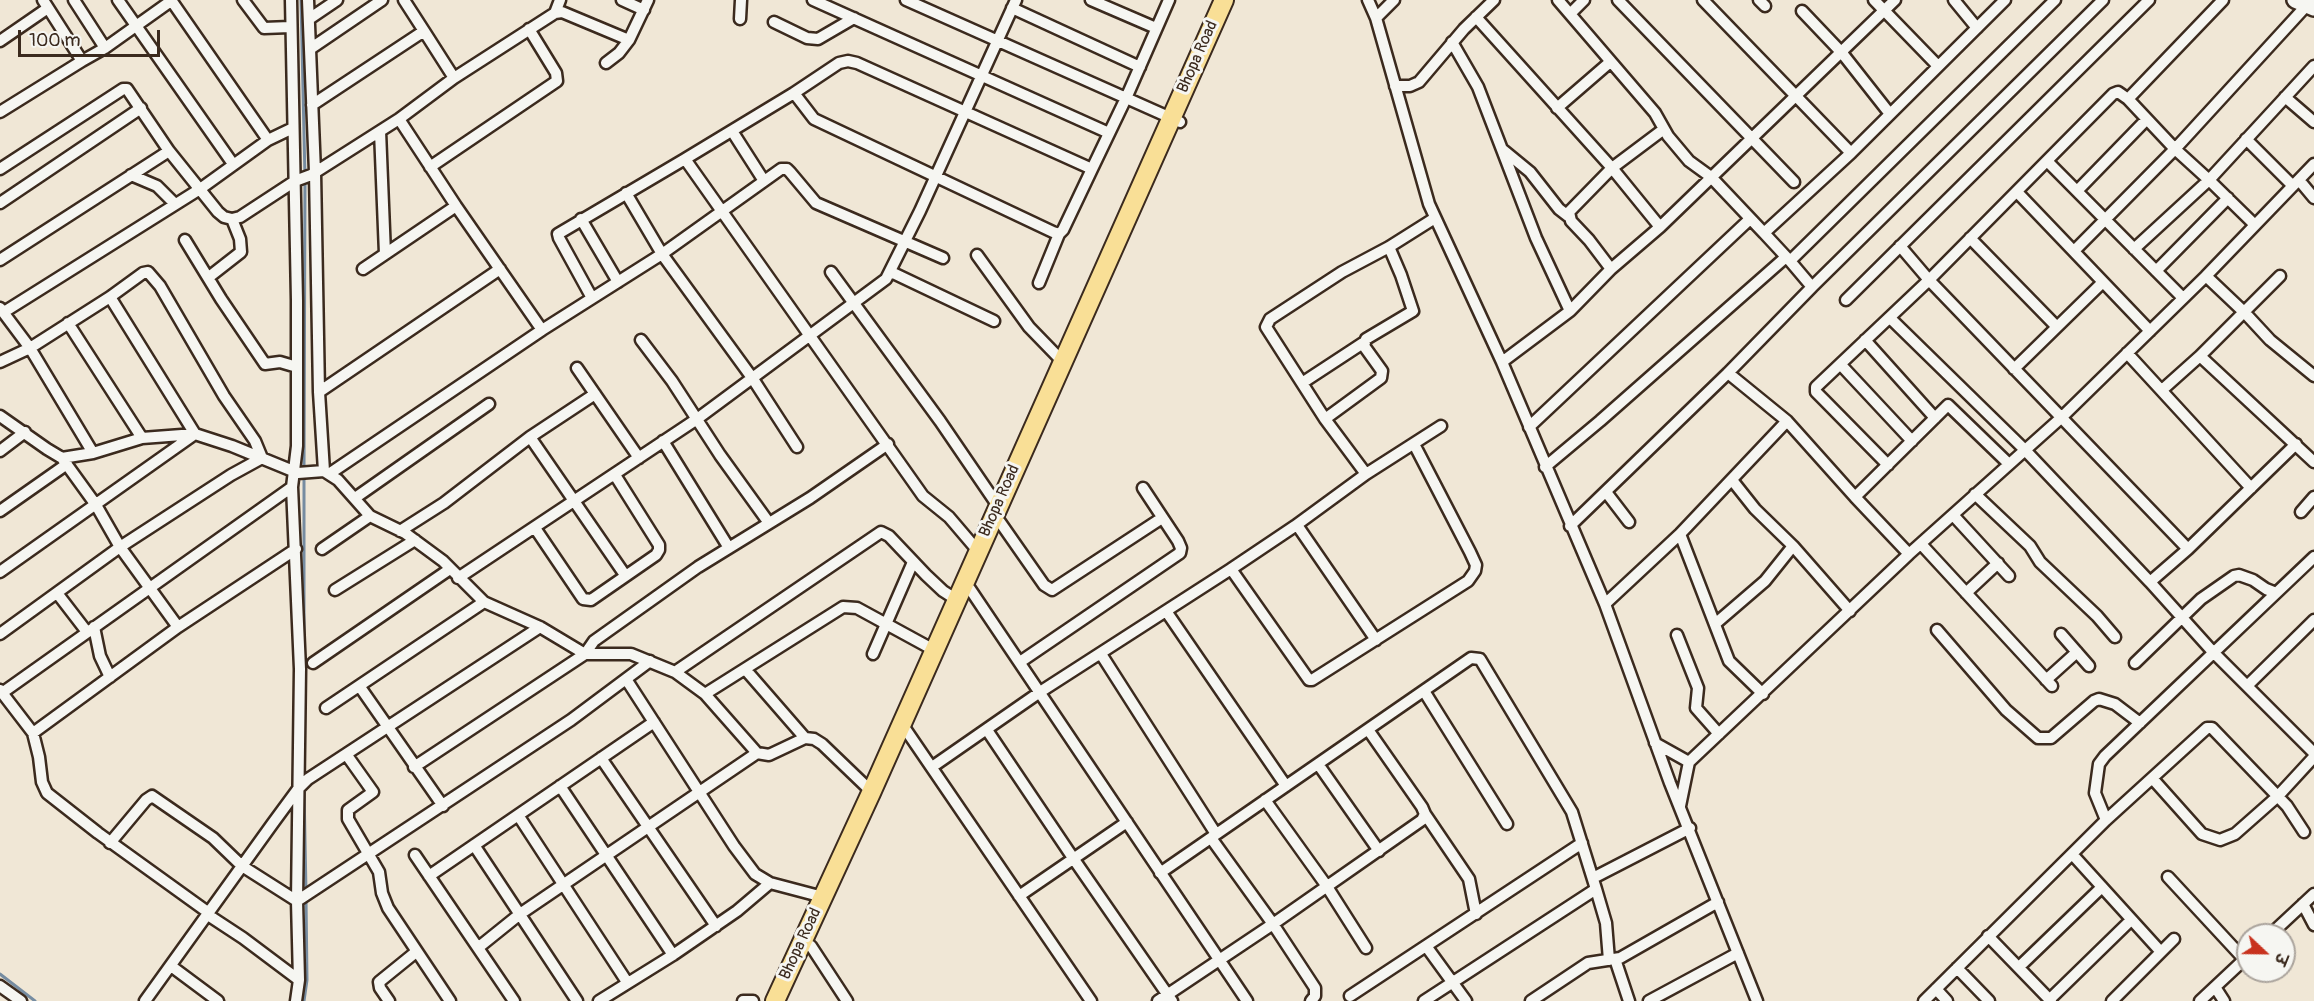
<!DOCTYPE html>
<meta charset="utf-8">
<style>
body{margin:0}
#map{position:relative;width:2314px;height:1001px;overflow:hidden;background:#f0e7d6;font-family:Pangolin,"Playpen Sans Deva",sans-serif}
canvas{display:block}
.north{position:absolute;left:2236px;top:923px;width:60px;height:60px;box-sizing:border-box;background:#f6f6f2;border:2px solid #aba49d;border-radius:50%;rotate:112deg;font-size:16px;font-weight:700;line-height:24px;text-align:center;color:#3b2a1e}
.north::after{content:'';display:block;margin:auto;width:21px;height:27px;background:#c8321e;clip-path:polygon(50% 0,100% 100%,50% 72%,0 100%)}
.scale{position:absolute;left:18px;top:30px;width:142px;height:27px;box-sizing:border-box;border:3px solid #3b2a1e;border-top:0;padding-left:8px;font-size:18px;line-height:21px;white-space:nowrap;color:#3b2a1e;-webkit-text-stroke:4px #f6f6f2;paint-order:stroke}
</style>
<div id="map">
<canvas width="2314" height="1001"></canvas>
<div class="north">उ</div>
<div class="scale">100 m</div>
</div>
<script>
const g = document.querySelector('canvas').getContext('2d');
g.lineJoin = 'round';
function toPath(rows) {
  const path = new Path2D();
  for (const r of rows) {
    path.moveTo(r[0], r[1]);
    for (let i = 2; i < r.length; i += 2) path.lineTo(r[i], r[i + 1]);
  }
  return path;
}
function trace(path, color, width, dash) {
  g.strokeStyle = color;
  g.lineWidth = width;
  g.lineCap = dash ? 'butt' : 'round';
  g.setLineDash(dash || []);
  g.stroke(path);
}
function drawText(font, color, halo, rows, align = 'center') {
  g.font = font + ' Pangolin,sans-serif';
  g.lineWidth = 6;
  g.setLineDash([]);
  g.textBaseline = 'middle';
  g.strokeStyle = halo;
  g.fillStyle = color;
  for (const [text, x, y, turn = 0] of rows) {
    g.save();
    g.translate(x, y);
    g.rotate((+turn || 0) * Math.PI / 180);
    g.textAlign = isNaN(turn) ? turn : align;
    if (halo) g.strokeText(text, 0, 0);
    g.fillText(text, 0, 0);
    g.restore();
  }
}
trace(toPath([
 [301,0,305,178,304,469],
 [304,640,304,476],
 [304,752,304,778],
 [304,788,306,892],
 [0,974,35,1001],
 [304,1001,307,980,306,899]
]), '#768ca1', 3);
const street = toPath([
 [43,0,82,61],
 [74,0,105,48],
 [118,0,233,164],
 [171,0,268,140],
 [243,0,264,28,290,27],
 [291,0,297,300,297,446,292,487,300,669,297,901,299,980,296,1001],
 [308,0,315,172,319,392,324,471],
 [622,0,644,10],
 [813,0,1109,133],
 [906,0,1180,122],
 [1091,0,1156,28],
 [1368,0,1376,18,1429,204,1502,362,1605,604,1670,783,1757,1001],
 [1558,0,1655,113,1668,136,1689,161,1711,177,1764,233],
 [1618,0,1794,182],
 [1703,0,1851,153],
 [1759,0,1765,6],
 [1874,0,1938,66],
 [1954,0,1977,28],
 [2005,0,1851,153,1764,233,1790,261,2055,0],
 [1012,8,1140,67],
 [1802,11,1842,53,1890,114],
 [555,13,560,0],
 [1570,14,1584,0],
 [1476,17,1612,168,1660,227,1895,0],
 [1376,18,1394,0],
 [309,19,337,0],
 [740,19,741,0],
 [774,22,807,38,818,39,854,18],
 [424,31,454,78],
 [0,41,48,8],
 [1452,42,1478,87,1536,238,1570,311,1502,362],
 [310,49,382,0],
 [606,63,619,53,629,40,648,0],
 [1395,86,1410,86,1419,82,1464,29,1494,0],
 [794,93,685,159,923,496,949,517,978,551],
 [2285,97,2314,122],
 [2128,99,2223,0],
 [312,105,424,31,404,0],
 [1557,108,1609,63],
 [0,112,82,61,105,48,171,1],
 [399,119,456,206,542,330],
 [380,131,385,254],
 [732,131,764,181],
 [2246,139,2293,186],
 [1502,149,1530,172,1559,209,1568,216],
 [2047,161,2183,298],
 [2314,164,2206,276,2245,313,2270,340,2314,376],
 [430,167,557,81,556,73,529,29],
 [0,169,123,89,127,89,169,151,218,212,224,217,232,219,240,217,295,181,311,175,399,119,454,78,555,13,562,12,629,40],
 [1092,169,857,63,848,61,839,63,794,93,814,119,1053,232,1059,234,1063,230,1092,169,1127,96,1169,0],
 [131,175,157,186,175,204],
 [2299,180,2314,198],
 [2077,191,2146,120],
 [2017,192,2150,331],
 [626,193,662,254,753,379,797,447],
 [0,203,141,108],
 [1435,218,1389,247,1342,272,1270,319,1266,327,1325,419,1366,474,1441,426],
 [581,219,618,282],
 [1970,238,2057,327],
 [185,240,221,299,265,364,280,362,297,367],
 [1900,246,1929,280,2188,549],
 [2134,249,2209,180,2255,225],
 [2074,251,2175,149,2307,5],
 [977,255,1029,327,1062,361],
 [0,260,169,151],
 [1790,261,1812,287,2103,0],
 [363,269,456,206],
 [1611,269,1589,240,1571,221,1569,212,1612,168,1664,129],
 [2156,271,2228,198],
 [831,272,940,421,998,506],
 [891,272,994,321],
 [2280,276,2200,356,2314,462],
 [209,277,241,252,240,239,232,219],
 [1039,283,1059,234],
 [592,298,559,238,558,234,685,159],
 [1846,300,2149,0],
 [0,308,30,348,93,453],
 [1570,311,1611,269,1660,227],
 [4,312,200,189,268,140,293,128],
 [1890,318,2024,449,2150,582,2213,652,2314,753],
 [68,323,142,438],
 [641,340,672,381,720,455,769,523],
 [1865,340,1935,418],
 [2127,353,2251,488],
 [0,362,30,348,110,297,143,273,148,272,160,286,224,396,255,441,262,458,231,475,120,547,0,634],
 [1841,365,1912,441],
 [577,368,639,458],
 [2014,369,2103,282],
 [1728,373,1787,421],
 [1302,383,1363,343],
 [2162,390,2200,356],
 [319,392,500,269],
 [0,416,47,449,62,458,93,453,142,438,195,434,232,446,298,473,324,471,338,480,370,516,405,533,443,561,484,602,540,627,585,654,631,654,675,672,705,694,757,753,769,755,805,738,814,739,822,744,874,794],
 [1325,419,1381,378,1382,371,1364,346,1366,339,1413,311,1401,275,1389,247],
 [1529,427,1750,219],
 [530,437,625,575],
 [663,441,729,548],
 [0,451,25,432],
 [62,458,96,505,120,547,178,627],
 [1888,465,1823,399,1816,392,1816,387,1929,280,2113,94,2118,92,2128,99,2175,149,2209,180,2314,66],
 [1545,467,1600,421,1786,257],
 [329,474,542,330,662,254,781,169,787,169,790,172,816,203,943,258],
 [1366,474,1295,526,1231,569,1309,680,1312,680,1468,581,1475,571,1476,565,1470,552,1414,444],
 [1606,492,1629,522],
 [1975,494,2030,546,2040,562,2097,616,2115,637],
 [1855,497,1909,554],
 [355,498,489,404],
 [0,511,67,464],
 [2301,512,2314,497],
 [1953,515,2009,576],
 [1000,522,1044,585,1052,590,1162,518],
 [1297,525,1376,640],
 [1570,526,1728,373,1812,287],
 [535,528,583,599,591,600,656,555,659,550,659,545,615,475],
 [400,531,444,503,530,437,595,394],
 [1680,534,1729,661,1763,694],
 [1921,544,2052,686],
 [1793,546,1850,611],
 [322,549,370,516],
 [0,572,195,434,110,297],
 [458,578,697,419,886,279,920,211,1016,0],
 [2150,582,2188,549,2296,444],
 [970,589,1247,1001],
 [335,590,415,540],
 [57,593,87,632],
 [1966,593,1998,563],
 [1605,604,1680,534,1787,421,1855,497,1948,405,2009,464],
 [1166,611,1286,786],
 [1715,624,1765,581,1793,546,1755,509,1732,480],
 [94,627,100,656,110,677],
 [1937,630,2006,710,2038,738,2051,738,2094,701,2099,699,2115,704,2140,723],
 [2061,634,2089,666],
 [1677,635,1698,688,1696,708,1719,734],
 [873,654,913,562],
 [1101,654,1216,834],
 [1020,662,1180,553,1181,548,1178,541,1143,488],
 [313,663,450,569],
 [2135,663,2201,599,2234,576,2239,575,2253,580,2266,589,2276,593],
 [745,669,805,738],
 [675,672,881,532,889,536,926,575,943,591,957,600],
 [626,679,734,846,755,874,770,883,823,897],
 [2046,680,2077,652],
 [2247,686,2314,620],
 [360,687,443,806],
 [0,690,33,733,39,757,42,782,47,793,98,833,209,913],
 [1424,691,1507,824],
 [2,693,292,487],
 [705,694,843,607,857,608,934,650],
 [326,708,484,602],
 [906,730,1091,1001],
 [987,730,1073,858,1172,1001],
 [33,733,178,627,296,549],
 [1655,743,1689,762,1680,806],
 [346,754,373,792,348,810,348,819,379,872,382,893,388,908,450,1001],
 [601,758,716,926],
 [1689,762,1909,554,2062,417,2206,276],
 [1318,764,1379,851],
 [414,767,585,654,594,641,698,567,810,498,888,444],
 [932,767,1040,692,1231,569],
 [2152,778,2202,834,2220,840,2235,834,2278,796,2314,757],
 [560,786,673,955],
 [1265,800,1326,885,1366,948],
 [1425,814,1469,879,1476,914],
 [518,815,627,982],
 [2106,820,2095,793,2099,764,2105,756,2314,557],
 [1211,838,1273,924,1315,988,1315,996,1311,1001],
 [110,843,146,800,152,796,213,838,242,866,297,901,571,720,650,661],
 [474,845,577,1001],
 [2072,854,2161,952],
 [415,855,514,1001],
 [1160,873,1471,658,1480,659,1572,812,1596,889,1424,1001],
 [429,876,654,722],
 [2168,877,2244,959],
 [1593,878,1690,828],
 [1596,889,1606,923,1609,960],
 [1019,896,1127,822],
 [2303,904,2314,925],
 [208,915,243,938,299,980],
 [2270,935,2314,894],
 [1988,936,2051,1001],
 [811,946,847,1001],
 [1426,946,1466,1001],
 [479,947,520,914,757,753],
 [1615,959,1629,1001],
 [171,966,218,1001],
 [2019,967,2102,887],
 [1957,968,1989,1001],
 [0,986,21,1001],
 [2215,987,2224,1001],
 [1936,989,1947,1001],
 [1350,996,1582,843],
 [2050,999,2131,920],
 [145,1001,273,823,298,789,308,779,540,627],
 [389,1001,380,988,379,982,416,952],
 [599,1001,673,955,737,911,770,883],
 [743,1001,753,1001],
 [1158,1001,1273,924,1422,820,1425,814,1422,807,1369,731],
 [1531,1001,1588,963,1620,958,1718,902],
 [1649,1001,1738,953],
 [1924,1001,2106,820,2207,728,2212,728,2287,806,2304,832],
 [2112,1001,2174,939],
 [2200,1001,2248,956]
]);
const secondary = toPath([
 [2295,0,2314,8]
]);
const primary = toPath([
 [775,1001,871,793,1224,0]
]);
trace(street, '#3b2a1e', 15);
trace(secondary, '#3b2a1e', 20);
trace(primary, '#3b2a1e', 22);
trace(street, '#f6f6f2', 10);
trace(secondary, '#f6f6f2', 15);
trace(primary, '#f9df96', 18);
drawText('16px', '#3b2a1e', '#f6f6f2', [
 ["Bhopa Road",1198,57,-66],
 ["Bhopa Road",1000,501,-66],
 ["Bhopa Road",801,944,-65]
]);
</script>
